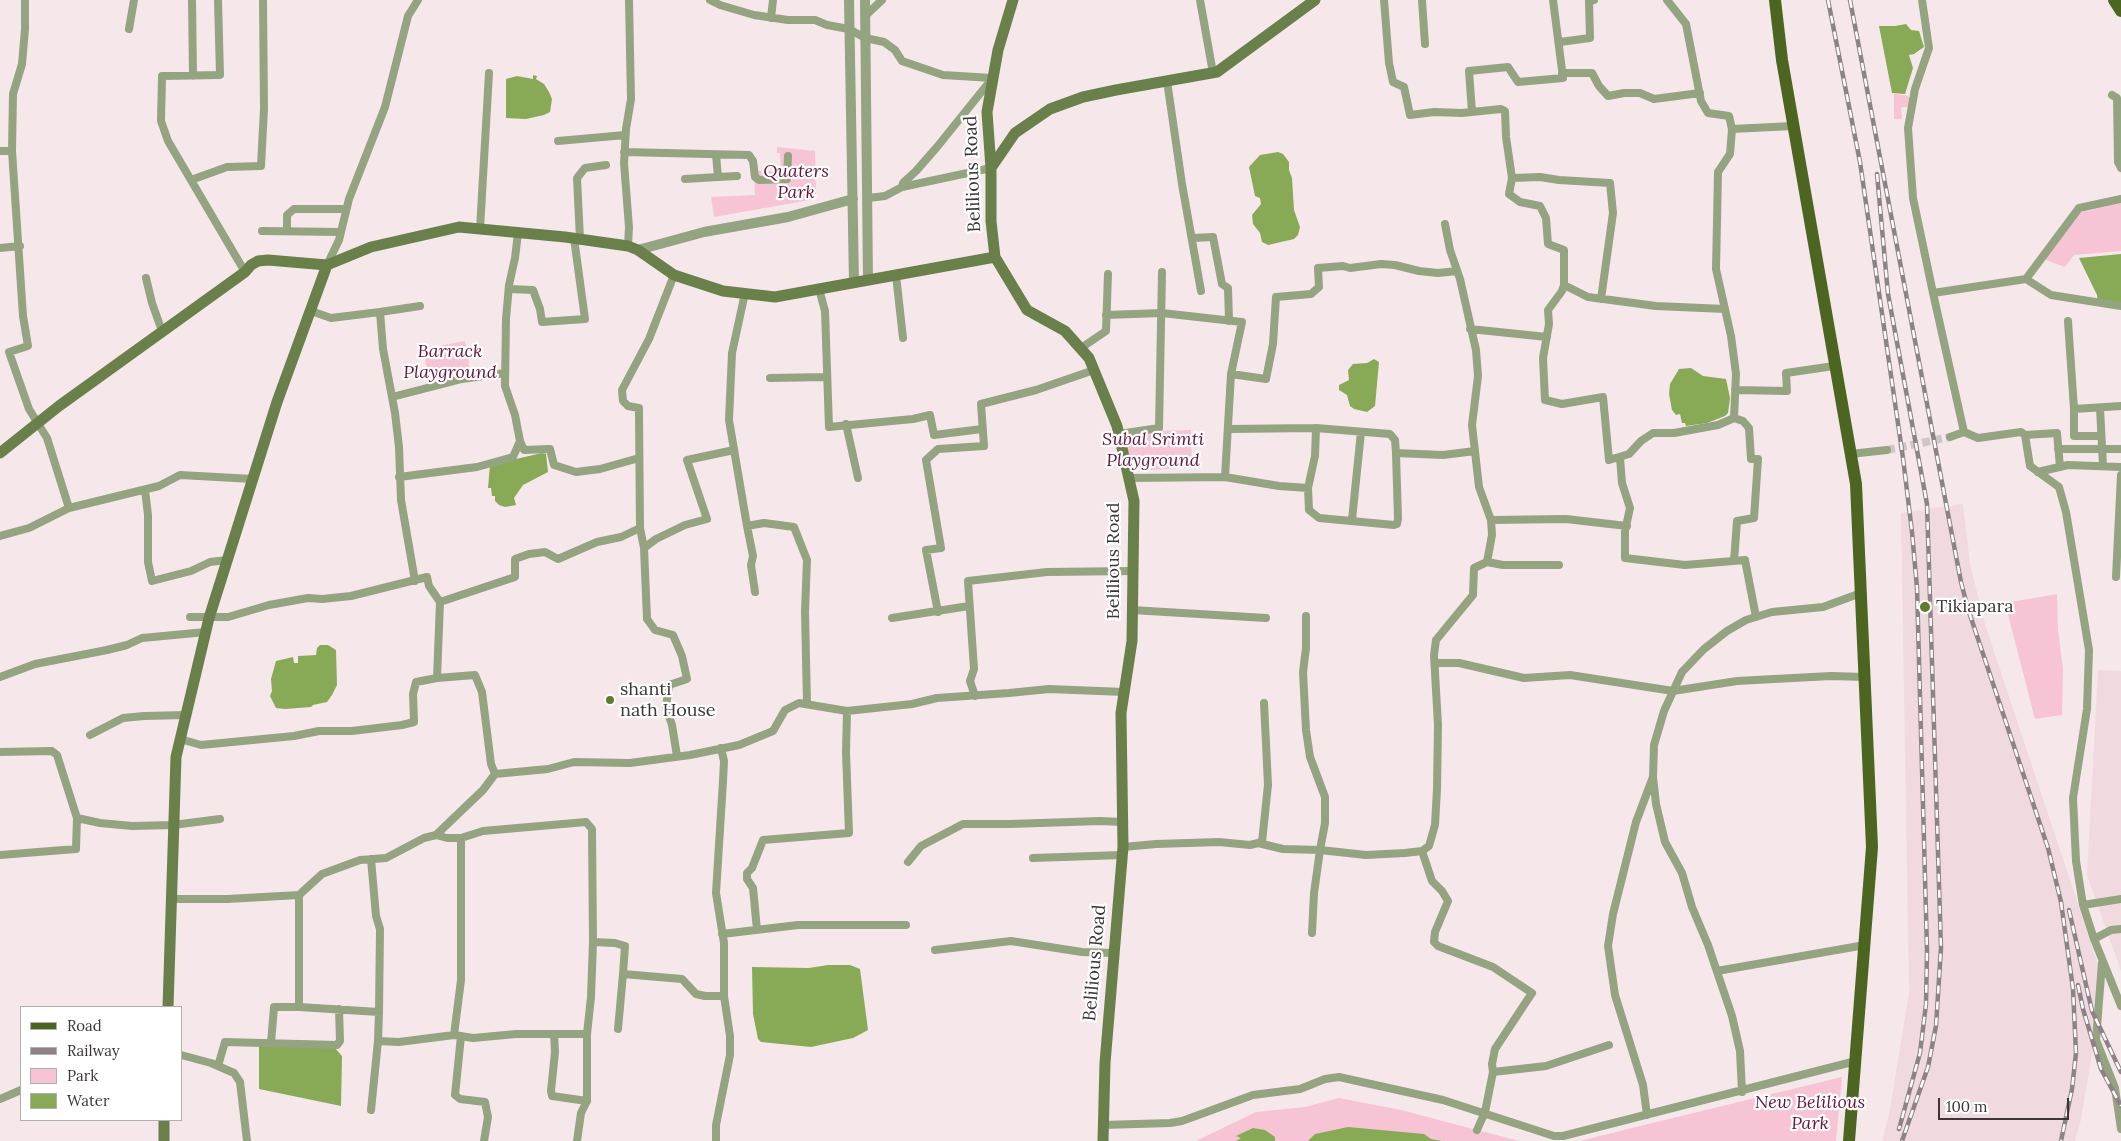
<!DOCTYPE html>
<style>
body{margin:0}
#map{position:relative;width:2121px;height:1141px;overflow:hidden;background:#f6e7eb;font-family:Lora,serif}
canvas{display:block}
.legend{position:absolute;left:20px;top:1006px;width:162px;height:115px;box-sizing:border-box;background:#fff;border:1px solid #b1afaf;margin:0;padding:6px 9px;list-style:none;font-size:15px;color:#3c3638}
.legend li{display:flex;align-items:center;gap:10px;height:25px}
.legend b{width:25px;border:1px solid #b1afaf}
.scale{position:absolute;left:1938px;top:1098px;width:131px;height:22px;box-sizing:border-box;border:2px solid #3c3638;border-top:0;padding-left:6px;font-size:15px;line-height:18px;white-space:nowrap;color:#3c3638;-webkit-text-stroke:4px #fff;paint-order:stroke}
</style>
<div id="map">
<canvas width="2121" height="1141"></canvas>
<ul class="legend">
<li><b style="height:6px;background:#4c6621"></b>Road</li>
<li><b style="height:6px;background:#8d8386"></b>Railway</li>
<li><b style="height:14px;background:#f6c4d4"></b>Park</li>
<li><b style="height:14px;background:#88aa56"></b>Water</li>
</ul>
<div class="scale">100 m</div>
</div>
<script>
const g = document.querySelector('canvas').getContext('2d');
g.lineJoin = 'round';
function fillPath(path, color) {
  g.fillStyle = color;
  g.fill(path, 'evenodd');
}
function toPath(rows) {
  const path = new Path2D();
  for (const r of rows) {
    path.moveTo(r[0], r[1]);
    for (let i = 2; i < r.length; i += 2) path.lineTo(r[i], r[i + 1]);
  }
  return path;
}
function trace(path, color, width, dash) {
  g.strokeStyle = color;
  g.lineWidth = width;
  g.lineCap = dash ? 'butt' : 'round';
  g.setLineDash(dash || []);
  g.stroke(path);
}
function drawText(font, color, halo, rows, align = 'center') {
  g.font = font + ' Lora,serif';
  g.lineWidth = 4.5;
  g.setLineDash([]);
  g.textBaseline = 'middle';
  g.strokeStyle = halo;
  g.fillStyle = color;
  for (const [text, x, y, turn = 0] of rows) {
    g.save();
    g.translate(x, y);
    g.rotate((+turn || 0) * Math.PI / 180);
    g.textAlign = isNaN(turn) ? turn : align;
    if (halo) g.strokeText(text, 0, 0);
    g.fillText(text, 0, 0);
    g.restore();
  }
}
fillPath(toPath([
 [1963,504,1970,564,1985,624,2104,983,2081,1119,2075,1141,1882,1141,1889,1115,1909,993,1901,513],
 [2098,670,2121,671,2121,971,2087,875]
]), '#f1d9e0');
fillPath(toPath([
 [1894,94,1905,95,1911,98,1908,107,1901,107,1902,119,1894,119],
 [777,147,815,151,816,199,714,217,711,197,755,195,754,171,781,171,780,153,777,153],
 [2121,203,2121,251,2074,255,2065,267,2043,259,2071,219,2074,221,2074,214],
 [465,341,471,376,430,385,423,349],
 [1191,430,1192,467,1151,470,1128,466,1124,432],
 [2057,594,2058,630,2063,669,2062,715,2035,719,2005,603],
 [1842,1077,1836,1141,1580,1141,1648,1124],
 [1339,1098,1401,1110,1519,1141,1196,1141,1256,1112,1305,1107]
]), '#f6c4d4');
fillPath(toPath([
 [1906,24,1911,30,1919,31,1924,47,1914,54,1909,55,1913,68,1905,94,1892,93,1879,26,1895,26],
 [533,75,537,76,536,79,544,84,549,92,552,99,550,112,544,115,526,119,506,118,506,79,517,76,533,79],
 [1278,152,1283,154,1289,162,1289,170,1292,178,1294,210,1300,227,1298,235,1294,239,1268,245,1262,242,1260,233,1253,224,1252,215,1261,204,1260,198,1255,196,1249,167,1260,155],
 [2121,254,2121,308,2098,304,2097,295,2079,258],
 [1374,359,1379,362,1375,406,1367,412,1354,409,1350,406,1347,395,1339,390,1339,385,1349,380,1348,370,1353,364,1367,363],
 [1691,368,1703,376,1726,379,1730,398,1728,413,1725,416,1707,423,1686,426,1685,423,1682,423,1680,414,1676,415,1672,410,1669,394,1670,384,1679,369],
 [542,453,546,454,548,472,523,485,514,498,516,505,505,507,499,505,495,501,495,496,492,496,491,488,488,488,490,465],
 [320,645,328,645,336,650,337,685,332,695,327,702,313,705,311,707,285,709,276,708,270,696,272,691,271,679,276,661,293,657,294,663,298,663,298,656,316,655,317,648],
 [828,965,850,965,860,969,868,1030,853,1038,811,1047,761,1042,758,1039,753,1014,752,967,809,968],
 [259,1044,335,1048,342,1056,341,1106,259,1089],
 [1348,1127,1424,1134,1431,1139,1442,1141,1308,1141,1315,1134],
 [1253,1128,1265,1130,1275,1137,1275,1141,1236,1141,1241,1138,1236,1136]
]), '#88aa56');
trace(toPath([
 [1887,450,1950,437]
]), '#d1c4c7', 8, [8, 4]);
trace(toPath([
 [25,0,25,29,22,64,13,94,12,151,23,316,28,346,9,352,29,409,47,438,69,508],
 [192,0,193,76],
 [218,0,220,75,162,76,161,121,168,141,245,272],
 [710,0,720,5,754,15,788,20,815,20,827,25,849,29,865,38,884,42,895,50,902,61,943,75,992,78],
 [1200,0,1213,73],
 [1384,0,1389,63,1393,82,1404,87,1410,115,1434,112,1462,113,1501,109,1505,111,1506,137,1512,178,1509,194,1520,202,1540,206,1546,218,1548,244,1564,250,1564,285,1562,291,1548,310,1549,324,1543,358,1545,400,1562,404,1603,397,1609,460,1629,454,1641,441,1653,433,1674,433,1718,425,1734,418,1736,374,1731,336,1716,269,1718,172,1730,154,1732,129,1729,116,1708,113,1701,101,1686,24,1667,0],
 [1422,0,1425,44],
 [1922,0,1929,48,1915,89,1908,128,1913,198,1933,293],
 [865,16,882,0],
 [771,18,773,0],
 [129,29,134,0],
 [1560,42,1590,38,1589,1,1594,0],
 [1562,73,1592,73,1599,86,1608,96,1624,93,1640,93,1654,99,1700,93],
 [1167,81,1182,184,1201,291],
 [2112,95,2117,98,2118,162,2121,168],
 [1472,112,1469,71,1508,67,1518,82,1563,78,1553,0],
 [1732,129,1793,126],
 [558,141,625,135],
 [0,151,12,151],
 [624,152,749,155,753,161,755,177,759,180,787,179,788,156],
 [716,155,718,177,737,176],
 [1512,178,1540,177,1559,180,1610,183,1613,213,1601,299],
 [685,179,718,177],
 [191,180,227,167,261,166,264,109,263,0],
 [902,187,903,183,916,171,937,147,991,80],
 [868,198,885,196,902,187,991,168],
 [480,229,489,73],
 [262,231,341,232],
 [287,231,287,215,294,209,346,209],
 [518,233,515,258,509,285,506,319,505,386,515,415,520,441,524,450,550,449,554,465,576,472,600,469,639,458],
 [1193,238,1213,237,1222,284,1228,288,1229,321],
 [580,239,577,178,585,168,606,165],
 [628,246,629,227,624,163,626,129,631,99,629,0],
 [0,248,20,246],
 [327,265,339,240,349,199,385,107,408,16,418,0],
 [896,275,903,338],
 [146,278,152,303,162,331],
 [2026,279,2051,295,2121,306],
 [1564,285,1588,297,1656,306,1725,309],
 [509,289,533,290,540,309,542,322,585,319,574,238],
 [819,289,825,311,829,427,913,419,930,415,934,435,982,429],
 [745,293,732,353,729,420,747,526,764,523,794,527,807,560,805,612,807,704],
 [311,311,331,318,380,312,383,349,395,413,399,447,401,500,415,581],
 [380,312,420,306],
 [1106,315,1162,313,1242,322,1231,374],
 [2068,321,2074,409,2121,406],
 [1470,329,1547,337],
 [1081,348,1106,331,1108,274],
 [770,378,827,377],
 [1735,390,1787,391,1786,373,1834,366],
 [392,397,462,379,505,373],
 [2100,408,2103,466],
 [2074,409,2074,436,2101,436],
 [1734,418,1743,421,1749,428,1751,459,1758,459,1754,518,1737,521,1734,561],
 [846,424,858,478],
 [1316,428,1390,434,1395,440,1396,453],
 [1228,429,1316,428,1315,456,1308,488,1309,510,1319,518,1394,525,1397,524,1398,519,1396,453,1443,455,1475,451],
 [1964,432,1978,438,2021,432,2025,435,2030,466,2059,487,2066,512,2089,650,2087,709,2073,798,2076,861,2083,905,2094,939,2121,1006],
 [1119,434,1159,428,1162,272],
 [2025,435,2057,433,2060,467],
 [1950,437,1964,432,1933,293,2026,279,2079,208,2121,199],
 [2058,449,2121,449],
 [1850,454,1887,450],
 [1620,458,1622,483,1630,508,1625,531,1625,558,1685,565,1745,560,1756,617],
 [2038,472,2068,465,2121,467],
 [399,477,477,467,513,457,520,441],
 [1225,477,1279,486,1308,488],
 [1129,478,1225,477,1231,374,1266,379,1273,344,1276,297,1311,294,1319,287,1318,268,1343,266,1350,268,1381,264,1395,265,1419,271,1438,273,1457,271],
 [145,490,148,515,148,562,152,581,191,571,210,562,227,560],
 [1352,520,1361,432],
 [1491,520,1566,519,1627,526],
 [747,526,753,556,751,565,755,592],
 [640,528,639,412,639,408,628,406,623,401,622,390,649,339,674,275],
 [0,536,29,528,69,508,159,486,180,475,253,479],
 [644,548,647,619,655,630,673,635,682,656,687,679,669,685,666,707,672,725,677,756],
 [1487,562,1503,565,1559,565],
 [2116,577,2121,475],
 [1132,610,1266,618],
 [938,612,926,550,941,548,926,460,938,449,984,446,981,404,1036,390,1094,370],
 [190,617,228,617,269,605,308,598,322,599,351,596,427,577,429,586,440,602,515,577,515,559,529,554,545,552,558,559,597,542,621,537,640,528,644,548,656,539,685,525,707,519,687,460,734,450],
 [892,618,969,606],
 [1435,663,1459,663,1524,678,1570,675,1673,691,1737,681,1831,676,1865,677],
 [0,677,35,664,107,650,127,645,142,638,206,632],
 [437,678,440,602],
 [975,696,970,681,974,669,968,581,1047,572,1133,571],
 [90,735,123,718,144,716,186,715],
 [180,739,201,745,294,736,319,731,352,731,402,725,414,722,413,694,416,682,437,678,475,675,482,692,491,764,495,774],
 [0,752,52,751,57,755,77,818,100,823,132,826,173,825,220,819],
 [1653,777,1654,745,1664,711,1682,672,1704,649,1727,631,1746,620,1772,612,1823,607,1861,593],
 [436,835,447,838,461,838,483,831,586,822,592,829,593,942,615,943,625,946,623,974,682,979,696,994,705,996,724,996],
 [461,838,461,980,454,1035,473,1038,516,1034,554,1034],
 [1258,843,1283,849,1320,850,1325,823,1325,797,1310,757,1306,730,1303,672,1306,648,1306,616],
 [1123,847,1156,844,1219,842,1250,845,1262,842,1268,785,1264,703],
 [1422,851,1432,881,1442,891,1448,901,1435,932,1434,942,1438,946,1493,967,1532,993,1495,1049,1492,1064,1493,1072,1485,1112,1477,1130],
 [0,855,76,849,77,818],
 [1033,858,1122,855],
 [371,859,376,916,380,929,379,1012],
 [908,862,921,846,963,824,1010,824,1100,821,1123,822],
 [171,899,227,899,299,895],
 [2083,905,2121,899],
 [757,930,753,888,747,879,747,873,752,868,763,840,849,833,846,752,847,711],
 [1312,933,1314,893,1320,850,1366,855,1405,853,1422,851,1429,846,1435,825,1437,789,1438,725,1434,655,1436,640,1473,595,1474,568,1487,562,1492,535,1491,520,1479,487,1472,425,1478,376,1476,350,1460,279,1450,250,1445,224],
 [722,934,798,925,906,925],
 [2094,939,2111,930,2121,929],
 [935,950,1011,941,1082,952,1113,953],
 [2102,963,2096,1040,2115,1088,2121,1129],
 [1717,971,1865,945],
 [618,1029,623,974],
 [587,1034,587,1101],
 [454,1035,399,1042,378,1041,379,1012,299,1007,299,895,322,874,360,860,386,858,424,838,436,835,483,790,495,774,548,769,574,762,630,763,690,755,739,745,773,731,785,710,799,703,847,711,912,704,937,698,1009,693,1049,689,1124,692],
 [461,1036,455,1095,460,1099,485,1102,488,1117,484,1141],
 [271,1043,274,1007,299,1007],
 [181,1055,211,1063,234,1073,240,1082,247,1141],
 [218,1066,225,1042,337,1045,340,1041,339,1009],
 [1493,1072,1546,1066,1609,1045],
 [0,1099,21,1090],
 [371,1110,378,1041],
 [1647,1115,1643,1085,1615,995,1608,946,1613,914,1636,822,1653,777,1656,804,1665,842,1682,873,1692,907,1708,945,1732,1016,1740,1051,1742,1092],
 [1103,1125,1170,1123,1182,1121,1253,1095,1300,1089,1325,1079,1339,1077,1443,1100,1554,1136,1563,1136,1856,1061],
 [577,1141,581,1113,587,1101,552,1096,551,1091,555,1052,554,1034,587,1034,591,997,593,942],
 [716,1141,716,1125,730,1055,730,1036,724,996,724,943,716,893,723,781,724,761,721,748]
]), '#94a380', 8);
trace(toPath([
 [849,0,854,283],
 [865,0,868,280],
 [638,250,704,232,788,217,853,199]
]), '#94a380', 10);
trace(toPath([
 [1013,0,998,50,987,112,991,168,991,221,995,257,1027,310,1065,331,1089,358,1117,426,1134,501,1132,641,1121,713,1123,847,1105,1063,1103,1141],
 [991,168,1015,133,1050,109,1083,97,1116,90,1217,72,1315,0],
 [0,453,59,406,245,272,251,265,258,261,268,260,327,265,371,247,459,227,565,237,628,246,638,250,674,275,723,291,775,297,995,257],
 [168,1007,176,757,209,618,277,402,327,265],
 [164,1141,164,1120]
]), '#6a804b', 11);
trace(toPath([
 [1775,0,1782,60,1856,484,1872,847,1849,1141],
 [2114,0,2121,11]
]), '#4c6621', 12);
const rail = toPath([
 [1828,0,1860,162,1903,458,1912,532,1917,588,1927,950,1926,1004,1920,1053,1899,1129],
 [1850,0,1961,582,1968,609,2048,848,2061,902,2073,989,2076,1053,2072,1089,2061,1141],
 [1877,174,1888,294,1927,504,1941,948,1936,1026,1928,1067,1902,1141],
 [2069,910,2092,1011,2121,1072],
 [2078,985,2083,1009,2101,1069,2121,1106]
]);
trace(rail, '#8d8386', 4.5);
trace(rail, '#fff', 2.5, [8]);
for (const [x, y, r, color] of [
 [1925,607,6,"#5e7b30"],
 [610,700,5,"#5e7b30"]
]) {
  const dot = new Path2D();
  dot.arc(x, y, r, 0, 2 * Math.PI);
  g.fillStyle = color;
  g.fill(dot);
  trace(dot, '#fff', 2);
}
drawText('italic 18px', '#66153a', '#fff', [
 ["Quaters",796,172],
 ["Park",796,193],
 ["Barrack",450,352],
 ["Playground",450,373],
 ["Subal Srimti",1153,440],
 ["Playground",1153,461],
 ["New Belilious",1810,1103],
 ["Park",1810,1124]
]);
drawText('18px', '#3c3638', '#fff', [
 ["Belilious Road",973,174,-92],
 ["Belilious Road",1114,561,-90],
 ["Belilious Road",1095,963,-85]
]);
drawText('18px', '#3c3638', '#fff', [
 ["Tikiapara",1936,607],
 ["shanti",620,690],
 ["nath House",620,711]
], 'left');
</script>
